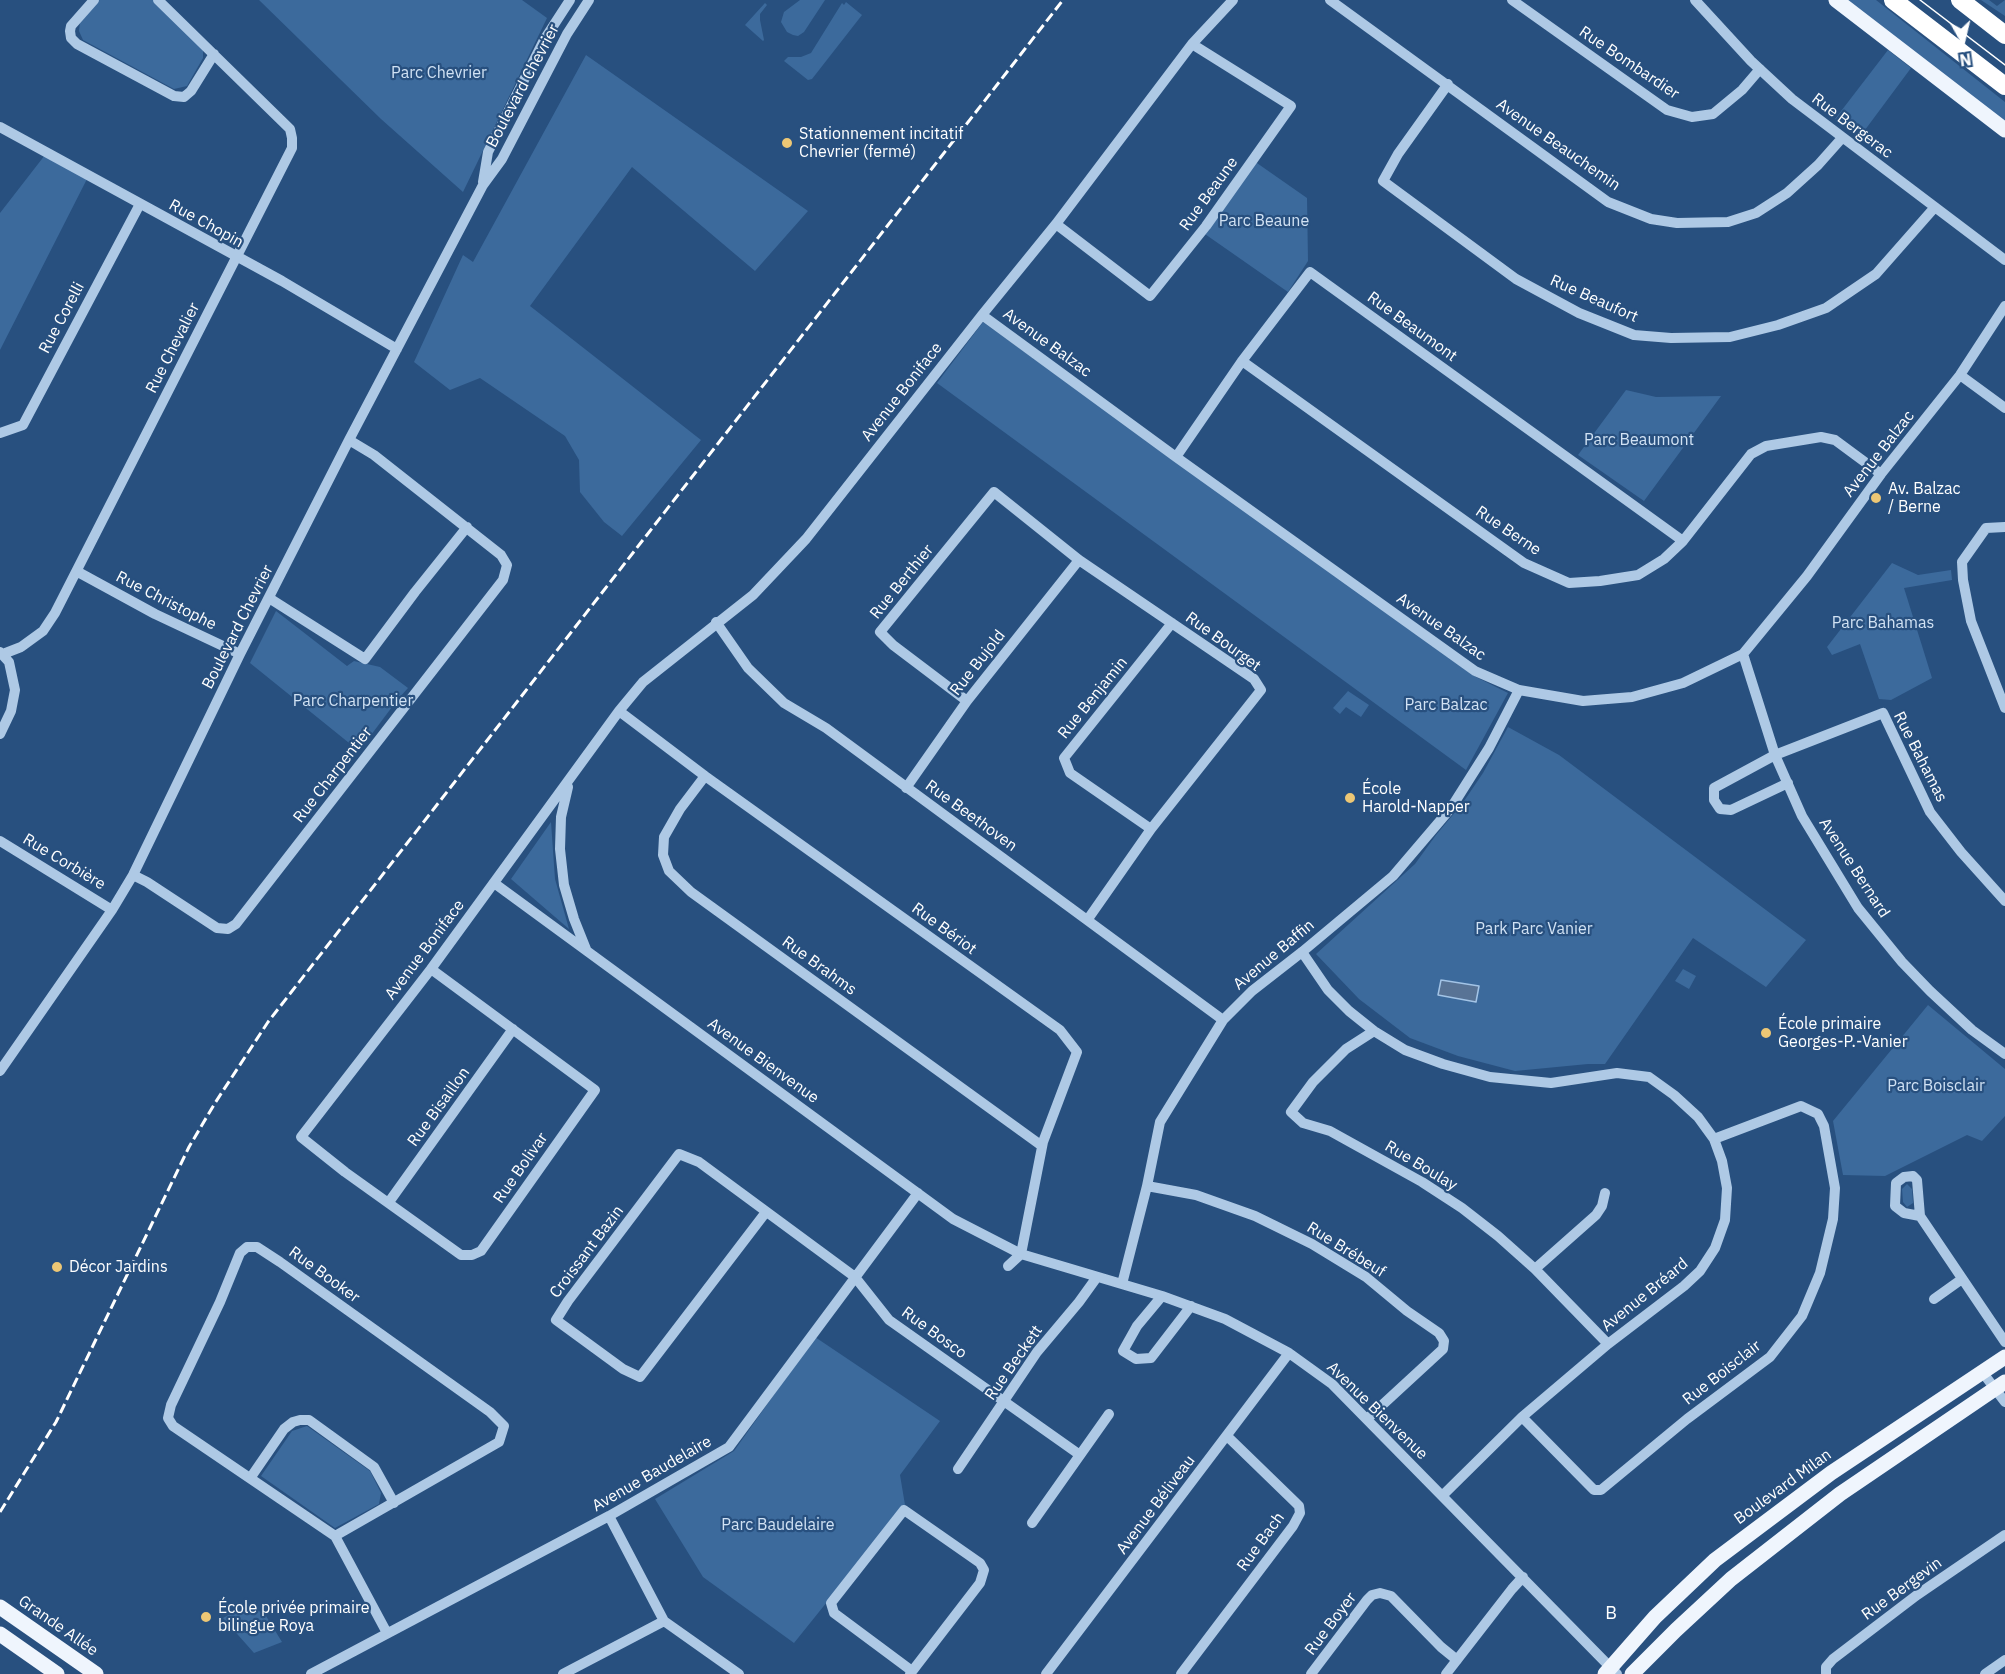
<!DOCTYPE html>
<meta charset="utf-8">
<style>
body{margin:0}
#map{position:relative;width:2005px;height:1674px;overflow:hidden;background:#28507f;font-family:"IBM Plex Sans",sans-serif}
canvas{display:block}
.north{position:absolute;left:1933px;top:12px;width:60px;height:60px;-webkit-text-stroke:4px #28507f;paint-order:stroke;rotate:172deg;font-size:16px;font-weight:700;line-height:24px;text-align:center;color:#fff}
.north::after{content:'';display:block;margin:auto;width:21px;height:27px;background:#fff;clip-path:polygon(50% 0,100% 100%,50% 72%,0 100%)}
</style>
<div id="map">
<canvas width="2005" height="1674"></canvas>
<div class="north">N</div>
</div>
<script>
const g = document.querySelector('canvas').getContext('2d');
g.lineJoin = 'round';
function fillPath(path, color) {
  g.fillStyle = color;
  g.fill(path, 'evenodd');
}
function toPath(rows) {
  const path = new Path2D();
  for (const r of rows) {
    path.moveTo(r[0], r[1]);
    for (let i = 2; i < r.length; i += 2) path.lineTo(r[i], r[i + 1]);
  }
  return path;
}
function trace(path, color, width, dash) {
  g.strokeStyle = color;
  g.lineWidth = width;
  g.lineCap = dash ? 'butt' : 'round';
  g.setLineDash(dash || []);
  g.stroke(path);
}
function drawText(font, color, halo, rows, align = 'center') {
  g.font = font + ' "IBM Plex Sans",sans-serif';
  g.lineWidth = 4.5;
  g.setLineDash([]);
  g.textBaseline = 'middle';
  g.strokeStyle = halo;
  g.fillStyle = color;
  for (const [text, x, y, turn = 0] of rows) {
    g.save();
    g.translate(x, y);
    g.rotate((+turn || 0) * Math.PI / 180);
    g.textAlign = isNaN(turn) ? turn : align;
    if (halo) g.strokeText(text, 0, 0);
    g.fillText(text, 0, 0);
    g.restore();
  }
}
fillPath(toPath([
 [98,0,154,0,203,49,203,58,187,86,174,89,83,40,79,31,80,22],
 [259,0,522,0,547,18,463,192,381,119],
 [800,0,825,0,804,32,798,36,793,35,787,32,781,22,784,12],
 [1847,0,1876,0,2005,102,2005,122],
 [1981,0,1989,0,1997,6,2005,0,2005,16],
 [846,2,862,15,812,79,808,80,784,61,788,57,801,57,811,53,842,3,844,5],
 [765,3,767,5,760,14,760,20,764,40,763,41,745,25],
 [1888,50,1911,68,1859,138,1835,119],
 [586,55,808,211,755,271,632,167,530,306,701,440,622,536,604,522,580,492,579,460,565,436,480,378,450,390,414,362,463,255,473,262],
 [45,155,87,179,0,350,0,213],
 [1254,161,1307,198,1308,261,1288,292,1202,232],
 [983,322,1476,677,1508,693,1466,770,937,383],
 [1626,390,1656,397,1721,396,1644,501,1578,455],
 [1892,563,1918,575,1951,570,1952,580,1904,588,1932,678,1891,700,1879,699,1860,644,1832,655,1827,647],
 [276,611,347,666,354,661,380,667,408,688,399,698,393,694,390,699,395,703,359,751,250,663],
 [1348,691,1369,705,1361,717,1346,707,1340,714,1333,708],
 [1508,727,1559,755,1806,940,1766,987,1693,938,1605,1064,1588,1064,1515,1071,1458,1056,1410,1038,1359,999,1316,954,1415,864,1436,835,1462,804,1483,773],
 [551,822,555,879,569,929,511,879],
 [1683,969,1696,976,1689,989,1675,981],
 [1928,1005,2005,1069,2005,1116,1982,1141,1967,1135,1885,1176,1843,1175,1833,1121],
 [1907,1184,1912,1189,1913,1203,1907,1207,1903,1202,1902,1189],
 [815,1337,940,1421,900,1475,905,1505,794,1643,703,1577,655,1499,734,1451],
 [307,1426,370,1471,381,1493,379,1504,335,1528,261,1476,292,1431],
 [249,1604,266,1616,282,1642,254,1653,223,1618]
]), '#3c6a9c');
const water = toPath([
 [1441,980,1479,986,1476,1002,1438,995,1441,980]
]);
fillPath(water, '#587395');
trace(water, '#a3c4e6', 1.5);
trace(toPath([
 [94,0,71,26,70,31,71,38,77,44,174,96,184,97,191,91,214,54],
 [1330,0,1608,202,1651,219,1677,223,1728,222,1756,213,1787,193,1818,165,1842,138],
 [1512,0,1667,110,1692,117,1713,114,1742,90,1760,69],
 [1695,0,1751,61,1792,99,2005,260],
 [1448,84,1398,154,1383,181,1516,279,1579,313,1634,335,1671,338,1730,337,1778,325,1826,308,1876,274,1935,207],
 [0,127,282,281,397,349],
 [483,182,488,152,544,40,570,0],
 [1056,224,1150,296,1206,226,1291,106,1192,44],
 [982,315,1176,457,1475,671,1519,690,1583,701,1632,697,1683,683,1743,654,1807,576,1881,474,1960,375,2005,306],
 [1242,361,1524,563,1569,583,1600,581,1638,575,1664,559,1683,541,1751,454,1766,446,1821,437,1835,440,1881,474],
 [1960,375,2005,408],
 [0,433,23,425,140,204],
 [1176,457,1242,361,1310,272,1683,541],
 [2005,527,1986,528,1962,562,1963,580,1971,621,2005,708],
 [78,572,155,614,240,654],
 [269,598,365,659,415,592,467,527],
 [716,622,748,668,784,703,826,728,1223,1020],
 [0,652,9,662,15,690,11,711,0,734],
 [3,654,21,647,43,631,55,613,292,148,292,138,290,129,158,0],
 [1743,654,1775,755,1802,816,1858,908,1902,962,1930,991,1972,1030,2005,1054],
 [967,701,893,645,880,632,994,492,1079,560,1254,679,1261,690,1151,829,1088,919],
 [619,711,705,776,1060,1030,1077,1052,1043,1142,1021,1254,1008,1266],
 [705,776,680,809,664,837,663,855,669,871,691,892,1042,1146],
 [1788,783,1731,810,1720,809,1714,800,1714,788,1775,755,1883,713,1930,812,1961,852,2005,901],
 [568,787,561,817,560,849,564,885,574,919,586,949],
 [906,788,967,701,1079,560],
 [1151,829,1070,773,1064,758,1172,623],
 [0,841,112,910],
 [133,875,147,882,217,928,228,929,236,924,503,580,507,565,501,555,374,455,349,440],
 [494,883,953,1219,1021,1254,1162,1296,1225,1319,1289,1353,1332,1384,1617,1674],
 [1302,952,1328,990,1349,1011,1374,1031,1405,1050,1443,1064,1490,1077,1551,1083,1617,1073,1649,1077,1674,1095,1698,1117,1714,1139,1722,1161,1727,1188,1725,1220,1715,1248,1700,1271,1684,1286,1608,1344,1522,1417,1442,1496],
 [431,969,595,1090,481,1251,472,1255,461,1255,345,1172,301,1137,431,969,619,711,643,682,753,595,806,539,982,315,1056,224,1192,44,1233,0],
 [1374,1031,1346,1049,1313,1082,1291,1112,1303,1123,1330,1131,1422,1182,1462,1208,1498,1236,1535,1269,1608,1344],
 [0,1071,112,910,133,875,240,654,349,440,483,185,502,159,567,34,589,0],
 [1147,1186,1196,1195,1255,1216,1312,1244,1366,1277,1407,1311,1439,1333,1444,1341,1443,1349,1367,1419],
 [389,1202,513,1029],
 [766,1212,640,1377,623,1369,556,1320,568,1301,679,1154,699,1162,855,1277,889,1320,1080,1455],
 [1920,1216,1904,1213,1895,1206,1896,1183,1904,1177,1913,1176,1917,1180,1920,1216,2005,1342],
 [1535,1269,1596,1215,1602,1206,1605,1193],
 [1122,1284,1147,1186,1160,1122,1223,1020,1252,991,1302,952,1393,876,1451,808,1489,748,1519,690],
 [1162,1296,1137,1326,1123,1351,1136,1359,1151,1358,1191,1306],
 [1934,1299,1962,1279],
 [1983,1373,2005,1402],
 [1522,1417,1590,1486,1594,1490,1601,1490,1687,1419,1770,1357,1802,1316,1820,1273,1833,1219,1835,1188,1824,1126,1818,1114,1801,1106,1714,1139],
 [958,1469,1037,1352,1079,1302,1097,1277],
 [251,1477,284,1429,293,1422,300,1420,309,1420,374,1467,394,1503],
 [609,1516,664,1621,739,1674],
 [1032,1523,1109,1414],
 [335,1536,173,1426,168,1418,171,1405,220,1302,240,1253,247,1247,257,1247,280,1262,490,1412,504,1426,499,1442,335,1536,387,1633],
 [311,1674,609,1516,729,1447,918,1193],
 [563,1674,664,1621],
 [910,1674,980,1583,984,1570,980,1563,904,1510,831,1603,834,1613,912,1671],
 [1046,1674,1289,1353],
 [1181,1674,1293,1526,1300,1513,1299,1506,1295,1502,1227,1436],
 [1311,1674,1367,1600,1372,1595,1380,1593,1391,1596,1441,1647,1457,1660],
 [1446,1674,1512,1589,1523,1577],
 [1826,1674,1826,1667,1833,1659,1917,1595,2005,1535],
 [1985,1674,2005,1660]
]), '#aec9e5', 10);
trace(toPath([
 [1836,0,2005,130],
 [0,1607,96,1674],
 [0,1634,57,1674],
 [1605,1674,1655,1617,1715,1560,1831,1473,2005,1357],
 [1632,1674,1676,1630,1731,1579,1840,1494,2005,1382]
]), '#eff5fd', 15);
trace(toPath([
 [1893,0,2005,86],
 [1960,0,2005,35]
]), '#fff', 18);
trace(toPath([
 [1920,0,2005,65]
]), '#fff', 1.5);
trace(toPath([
 [0,1512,56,1422,189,1147,215,1103,268,1022,1063,0]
]), '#fff', 3, [10, 4.5]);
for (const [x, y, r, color] of [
 [787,143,6,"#edc775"],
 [1876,498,6,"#edc775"],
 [1350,798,6,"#edc775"],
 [1766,1033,6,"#edc775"],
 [57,1267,6,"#edc775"],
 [206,1617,6,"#edc775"]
]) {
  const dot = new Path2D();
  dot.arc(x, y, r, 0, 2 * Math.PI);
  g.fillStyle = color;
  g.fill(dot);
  trace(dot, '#28507f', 2);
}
drawText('16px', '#fff', '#28507f', [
 ["Rue Bombardier",1629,63,34],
 ["Boulevard Chevrier",523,86,-62],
 ["Rue Bergerac",1852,126,37],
 ["Avenue Beauchemin",1558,145,35],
 ["Rue Beaune",1209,194,-54],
 ["Rue Chopin",206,224,29],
 ["Rue Beaufort",1594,299,24],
 ["Rue Corelli",62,318,-62],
 ["Rue Beaumont",1412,327,36],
 ["Avenue Balzac",1047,343,36],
 ["Rue Chevalier",173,348,-63],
 ["Avenue Boniface",902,392,-52],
 ["Avenue Balzac",1879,454,-52],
 ["Rue Berne",1508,531,34],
 ["Rue Berthier",902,582,-51],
 ["Rue Christophe",166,601,27],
 ["Boulevard Chevrier",238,627,-63],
 ["Avenue Balzac",1441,627,35],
 ["Rue Bourget",1223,642,36],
 ["Rue Bujold",978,663,-52],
 ["Rue Benjamin",1093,698,-51],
 ["Rue Bahamas",1920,757,63],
 ["Rue Charpentier",333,775,-52],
 ["Rue Beethoven",971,816,36],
 ["Rue Corbière",64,862,31],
 ["Avenue Bernard",1854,868,57],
 ["Rue Bériot",944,929,36],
 ["Avenue Boniface",425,950,-53],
 ["Avenue Baffin",1274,955,-40],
 ["Rue Brahms",819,966,36],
 ["Avenue Bienvenue",763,1061,36],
 ["Rue Bisaillon",439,1107,-54],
 ["Rue Boulay",1421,1166,31],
 ["Rue Bolivar",521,1168,-55],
 ["Rue Brébeuf",1346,1250,32],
 ["Croissant Bazin",587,1252,-53],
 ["Rue Booker",324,1275,36],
 ["Avenue Bréard",1645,1295,-39],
 ["Rue Bosco",934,1333,36],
 ["Rue Beckett",1014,1363,-55],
 ["Rue Boisclair",1722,1373,-38],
 ["Avenue Bienvenue",1377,1411,44],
 ["Avenue Baudelaire",652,1474,-30],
 ["Boulevard Milan",1783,1487,-36],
 ["Avenue Béliveau",1156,1505,-53],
 ["Rue Bach",1261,1542,-54],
 ["Rue Bergevin",1902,1589,-36],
 ["Rue Boyer",1331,1624,-53],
 ["Grande Allée",58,1626,35]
]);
drawText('16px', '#d1e2f4', '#28507f', [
 ["Parc Chevrier",439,73],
 ["Parc Beaune",1264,221],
 ["Parc Beaumont",1639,440],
 ["Parc Bahamas",1883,623],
 ["Parc Charpentier",353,701],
 ["Parc Balzac",1446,705],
 ["Park Parc Vanier",1534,929],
 ["Parc Boisclair",1936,1086],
 ["Parc Baudelaire",778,1525]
]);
drawText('16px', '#fff', '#28507f', [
 ["Stationnement incitatif",799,134],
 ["Chevrier (fermé)",799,152],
 ["Av. Balzac",1888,489],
 ["/ Berne",1888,507],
 ["École",1362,789],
 ["Harold-Napper",1362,807],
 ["École primaire",1778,1024],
 ["Georges-P.-Vanier",1778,1042],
 ["Décor Jardins",69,1267],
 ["École privée primaire",218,1608],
 ["bilingue Roya",218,1626]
], 'left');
g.letterSpacing = '1.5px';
drawText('18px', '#fff', '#28507f', [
 ["B",1612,1614]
]);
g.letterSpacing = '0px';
</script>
